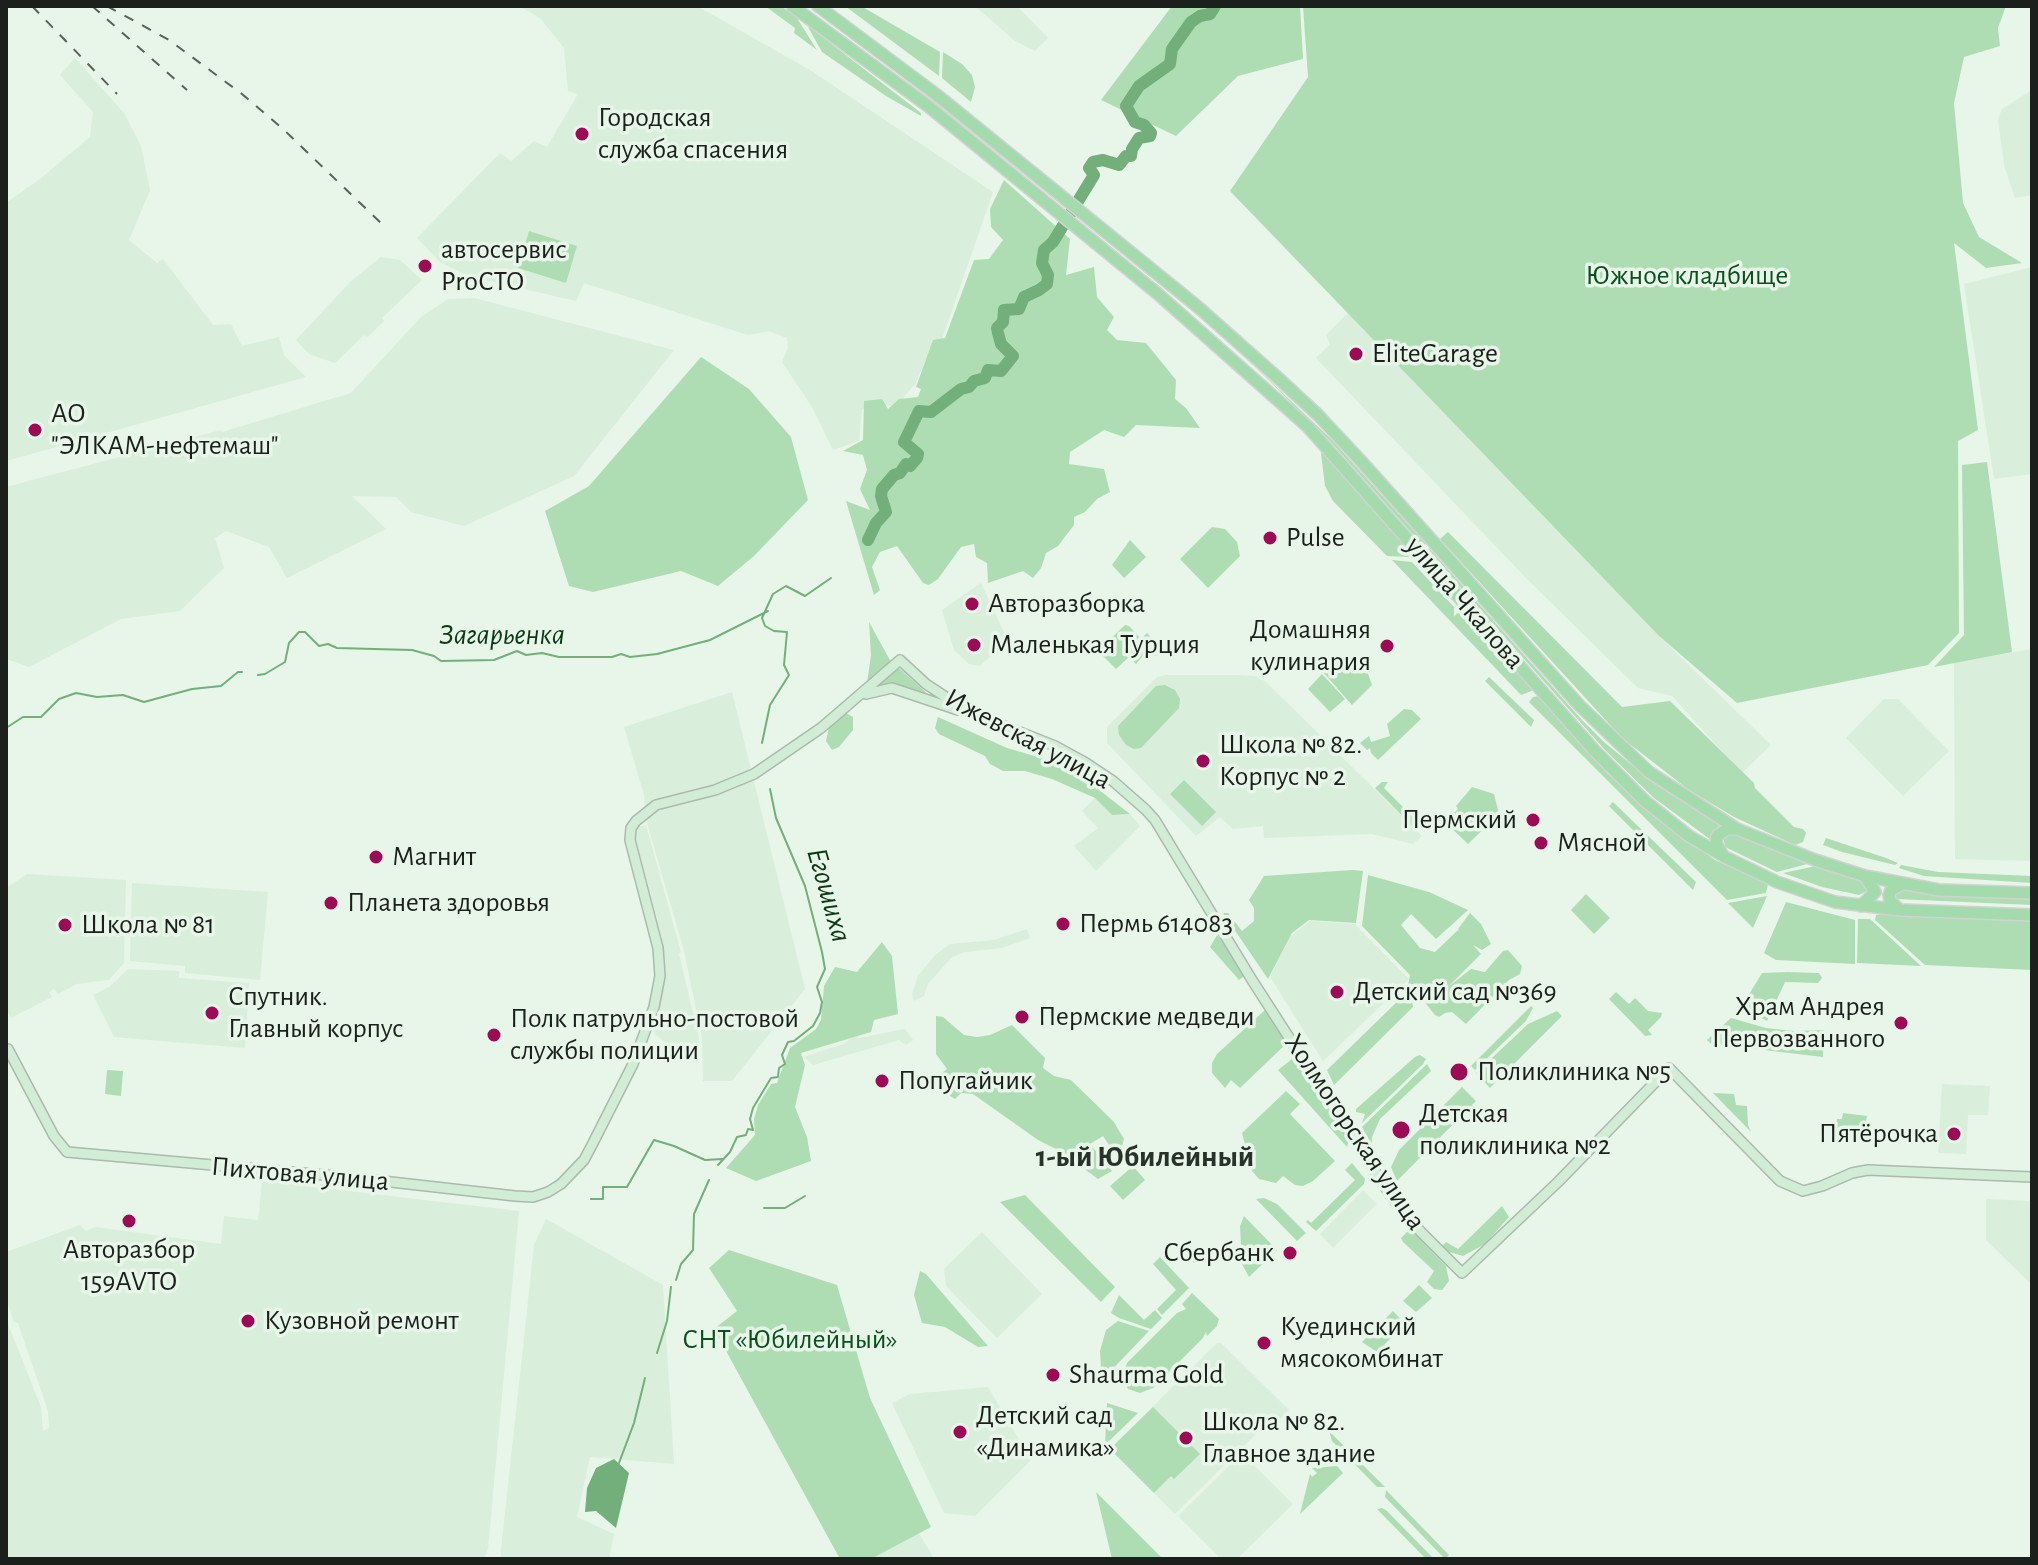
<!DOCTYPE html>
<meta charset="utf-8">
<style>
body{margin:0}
#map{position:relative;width:2038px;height:1565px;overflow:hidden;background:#e8f5e9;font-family:"Alegreya Sans",sans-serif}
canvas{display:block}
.frame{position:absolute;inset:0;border:8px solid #1c201c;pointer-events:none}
</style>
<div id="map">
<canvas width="2038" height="1565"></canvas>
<div class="frame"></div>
</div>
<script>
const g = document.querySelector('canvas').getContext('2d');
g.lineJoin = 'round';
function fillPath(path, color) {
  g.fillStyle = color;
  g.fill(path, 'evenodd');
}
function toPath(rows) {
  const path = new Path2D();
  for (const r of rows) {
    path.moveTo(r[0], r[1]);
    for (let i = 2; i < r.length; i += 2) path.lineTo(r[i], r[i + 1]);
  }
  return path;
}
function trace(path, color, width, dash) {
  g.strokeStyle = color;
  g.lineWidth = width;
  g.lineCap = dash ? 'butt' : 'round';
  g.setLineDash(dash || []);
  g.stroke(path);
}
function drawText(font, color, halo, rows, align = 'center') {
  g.font = font + ' "Alegreya Sans",sans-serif';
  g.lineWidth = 7;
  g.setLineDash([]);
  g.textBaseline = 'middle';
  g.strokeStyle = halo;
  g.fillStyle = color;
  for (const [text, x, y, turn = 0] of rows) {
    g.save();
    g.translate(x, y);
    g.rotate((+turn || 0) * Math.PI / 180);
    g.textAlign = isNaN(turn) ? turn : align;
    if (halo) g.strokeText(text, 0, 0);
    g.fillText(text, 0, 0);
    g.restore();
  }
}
fillPath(toPath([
 [519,6,697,6,810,70,993,192,939,348,927,358,915,384,897,405,862,409,859,441,833,450,812,407,782,362,788,348,787,338,769,331,748,335,584,283,576,301,468,276,440,262,417,238,500,153,511,161,534,141,547,147,578,94,568,91,564,48,540,18],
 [975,6,1017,6,1048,38,1035,51,1015,41],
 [75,58,124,113,141,146,150,190,129,240,157,263,163,259,213,325,231,324,242,346,279,337,284,355,306,377,6,461,6,203,40,179,90,137,93,112,60,75],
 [2032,90,2032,195,2015,198,2004,165,1998,119,2002,109],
 [381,257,400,260,422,280,382,318,384,321,367,338,364,335,335,363,309,354,296,340,350,282],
 [2032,267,2032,474,1994,479,1964,284],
 [474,298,674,350,574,476,464,526,411,512,396,497,352,496,386,529,287,578,269,547,226,531,215,538,224,568,180,611,121,619,29,667,6,659,6,487,221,430,222,432,351,393,421,317,448,299],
 [1348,313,1659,636,1771,745,1742,773,1672,696,1638,688,1526,578,1316,358,1330,344,1326,335],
 [981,583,1008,641,980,666,969,664,954,650,942,610],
 [2032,649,2032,861,1955,859,1954,662],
 [1166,675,1240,675,1255,676,1266,682,1422,836,1413,844,1372,834,1264,838,1263,826,1233,829,1220,817,1196,836,1107,743,1107,727,1157,677],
 [732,692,805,989,732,1081,703,1081,702,1038,684,951,645,816,644,795,624,727],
 [1884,699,1898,699,1949,751,1903,796,1846,738],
 [1095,798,1112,815,1130,814,1140,826,1096,871,1074,846,1098,828,1082,811],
 [646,825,681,952,679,954,699,1038,698,1063,687,1060,655,1034,653,1022,662,983,662,937,633,828],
 [27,874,126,880,124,963,109,980,77,984,58,994,54,989,49,992,52,997,11,1018,6,1009,6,888],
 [132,883,268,892,260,980,185,973,185,966,130,961],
 [1310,921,1355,924,1409,979,1323,1061,1270,977,1290,937],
 [1027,929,1030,938,1002,948,965,952,952,957,928,984,924,996,914,1001,912,994,918,976,935,955,950,944,994,940],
 [128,969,179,971,179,978,249,983,245,1048,114,1037,93,995,109,987],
 [905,1029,913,1040,906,1045,899,1040,813,1065,804,1057,846,1043,853,1036,859,1038],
 [1942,1084,1990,1086,1988,1115,1968,1115,1966,1154,1938,1153],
 [262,1181,519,1211,488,1549,484,1559,6,1559,6,1319,41,1407,43,1431,49,1428,48,1411,18,1323,14,1322,6,1299,6,1252,80,1225,86,1231,95,1227,221,1244,224,1216,258,1220],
 [1363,1190,1377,1204,1333,1248,1320,1234],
 [1986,1199,2032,1201,2032,1285,1986,1240],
 [546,1219,663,1285,674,1464,590,1457,577,1517,614,1534,609,1559,500,1559,534,1245],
 [982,1232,1042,1294,997,1338,946,1286,944,1269],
 [1217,1343,1221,1343,1289,1410,1273,1426,1268,1422,1175,1514,1110,1449],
 [988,1387,1031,1460,975,1516,944,1513,892,1403,910,1394],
 [1242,1453,1293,1504,1237,1559,1221,1559,1178,1516],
 [919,1533,934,1559,869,1559]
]), '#daeedc');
fillPath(toPath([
 [765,6,781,6,797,18,817,50,794,33,795,28],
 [845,6,861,6,940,52,939,76],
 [1172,6,1300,6,1303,59,1238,76,1176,136,1101,100],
 [1303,6,2006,6,1998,28,2000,46,1964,57,1954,103,1963,203,1979,237,2022,263,1986,268,1954,243,1978,430,1958,441,1959,633,1928,665,1737,703,1659,636,1230,191,1308,77],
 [807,25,921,113,921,116,886,96,822,52],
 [943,52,962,64,972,75,975,87,971,102,942,78],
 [1004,180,1070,239,1066,275,1094,267,1097,297,1114,317,1107,330,1117,340,1146,343,1176,380,1175,399,1186,408,1200,428,1136,425,1124,437,1104,430,1070,452,1069,464,1104,469,1110,492,1097,499,1085,512,1074,517,1074,525,1058,546,1046,553,1041,568,1033,578,1023,571,988,583,987,563,976,557,974,544,961,547,938,579,929,585,923,583,897,546,880,552,872,567,880,590,874,595,846,501,870,510,860,489,867,470,863,455,843,451,863,440,864,401,882,399,888,409,899,399,918,397,921,389,916,387,933,340,945,338,974,260,989,259,1003,240,991,227,990,209],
 [529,231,577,246,566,283,518,268],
 [701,357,749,389,791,437,808,500,754,556,718,586,681,571,593,592,569,586,545,511,589,486],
 [1249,361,1332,440,1426,544,1423,546,1330,441],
 [1324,451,1414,552,1409,557,1387,556,1333,501,1325,486,1321,453],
 [1987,462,2012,652,1934,667,1964,635,1962,465],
 [1212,527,1225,529,1237,542,1240,556,1208,588,1180,559],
 [1448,532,1622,707,1670,701,1754,783,1755,788,1794,827,1803,829,1806,833,1803,842,1795,845,1734,817,1689,790,1622,738,1440,539],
 [1130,540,1146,557,1124,578,1112,565],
 [1429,548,1582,720,1604,742,1655,784,1719,825,1711,840,1654,798,1605,750,1427,550],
 [1392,560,1412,562,1454,607,1454,617,1459,611,1534,690,1521,695],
 [869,622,891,662,867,683,871,655],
 [1125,625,1129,626,1141,639,1147,633,1167,655,1143,656,1136,664,1129,657,1116,669,1098,651],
 [1340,655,1356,658,1366,668,1372,685,1352,705,1323,672],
 [896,669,900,669,930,696,903,686,877,685],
 [1322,674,1345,699,1330,712,1308,689],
 [1489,677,1534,720,1531,727,1485,681],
 [1165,685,1175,690,1180,699,1179,708,1141,748,1134,749,1126,745,1119,735,1118,726,1156,686],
 [1539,696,1607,773,1646,810,1715,860,1768,884,1766,893,1727,900,1529,702,1533,697],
 [1404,709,1412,710,1421,719,1378,760,1371,753,1370,748,1367,750,1360,743,1369,736,1371,742,1390,736,1387,724],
 [846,713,853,717,853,730,839,747,832,750,826,741,829,727],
 [938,717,1007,748,1055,762,1076,772,1130,814,1112,815,1095,798,1052,779,1025,771,1003,771,990,764,985,756,939,734,935,728],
 [1184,780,1216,812,1202,826,1170,794],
 [1382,782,1388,782,1384,788,1413,817,1419,814,1425,820,1417,831,1375,788],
 [1472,787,1494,794,1499,814,1468,844,1445,822,1458,809,1456,806],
 [1613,802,1696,882,1693,890,1609,806],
 [1731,833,1738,835,1807,864,1777,872,1725,847,1723,837],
 [1826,838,1886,858,1898,863,1895,865,1842,852,1823,845],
 [1901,865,1938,872,2032,876,2032,883,1924,876,1899,868],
 [1816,866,1863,880,1868,886,1867,891,1859,895,1822,887,1783,873],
 [1353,870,1363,871,1356,923,1309,920,1292,933,1268,979,1223,913,1228,913,1242,931,1254,921,1254,908,1249,900,1264,876],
 [1368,875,1429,892,1468,910,1436,939,1411,914,1401,925,1420,948,1435,952,1458,930,1460,932,1458,929,1470,913,1481,924,1491,944,1482,950,1473,945,1481,954,1448,987,1471,969,1485,972,1503,951,1508,950,1522,966,1520,974,1509,980,1466,1024,1452,1012,1445,1013,1439,1017,1435,1015,1426,1004,1424,997,1406,996,1410,975,1362,926],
 [1898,888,2032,897,2032,905,1896,899,1894,896],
 [1586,894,1610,918,1594,934,1571,910],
 [1767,896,1753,928,1728,903],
 [1786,902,1855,920,1855,964,1776,960,1764,953],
 [1897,912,2032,919,2032,970,1925,965,1875,920,1876,915],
 [1858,919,1870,919,1921,966,1857,963],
 [1217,935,1246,975,1239,980,1210,947],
 [882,942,892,956,898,1014,874,1020,871,1032,801,1053,805,1065,795,1107,807,1137,811,1161,756,1181,726,1168,755,1135,754,1119,758,1105,771,1084,777,1083,790,1048,816,1029,821,1020,824,986,835,967,857,972],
 [1788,972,1819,973,1822,978,1818,983,1785,982,1767,1021,1747,1010,1744,1006,1745,1001,1762,973],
 [1616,992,1629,1004,1635,998,1648,1011,1662,1013,1661,1017,1648,1030,1652,1035,1645,1036,1609,999],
 [1402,997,1412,1001,1413,1007,1334,1085,1327,1070],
 [1531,1006,1533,1008,1526,1021,1475,1070,1471,1066],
 [1265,1010,1287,1043,1240,1088,1231,1080,1225,1088,1212,1073,1212,1063,1217,1054],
 [1557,1011,1562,1016,1490,1088,1476,1073,1528,1024],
 [936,1016,943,1017,964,1035,977,1037,990,1035,1012,1025,1045,1058,1043,1068,1054,1076,1071,1080,1114,1122,1124,1139,1121,1149,1113,1151,1103,1136,1090,1144,1112,1171,1098,1179,1060,1151,1038,1140,973,1094,961,1093,955,1099,938,1088,932,1081,947,1069,936,1054],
 [1731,1018,1766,1028,1794,1031,1824,1030,1823,1057,1721,1045,1720,1042,1712,1041,1711,1044,1707,1040],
 [1420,1055,1426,1059,1423,1064,1362,1123,1365,1114,1356,1112,1356,1109,1415,1057],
 [1292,1059,1298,1059,1350,1137,1347,1147,1278,1070],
 [1427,1064,1431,1071,1380,1119,1372,1137,1372,1146,1362,1127],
 [107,1070,123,1071,121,1096,105,1094],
 [1462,1087,1476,1101,1397,1181,1391,1167,1399,1150],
 [1286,1091,1300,1104,1290,1114,1335,1161,1313,1181,1303,1186,1295,1185,1283,1176,1276,1183,1259,1179,1252,1171,1242,1133],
 [1713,1093,1734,1094,1736,1105,1747,1106,1748,1125,1751,1132],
 [1843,1113,1867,1116,1866,1122,1872,1123,1870,1137,1865,1136,1864,1142,1841,1141,1842,1135,1835,1134,1837,1119,1842,1119],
 [1352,1163,1365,1179,1364,1184,1316,1231,1306,1222,1308,1220,1311,1223,1355,1180,1345,1170],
 [1133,1166,1145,1180,1123,1200,1110,1186],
 [1025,1195,1115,1287,1101,1302,1000,1202],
 [1264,1198,1277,1204,1306,1233,1297,1241,1256,1199],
 [1502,1206,1509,1217,1485,1244,1463,1256,1446,1251,1441,1247,1446,1242,1458,1249],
 [1244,1216,1277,1250,1249,1277,1242,1264,1240,1226],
 [1410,1229,1446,1266,1449,1281,1442,1290,1434,1289,1427,1282,1434,1271,1403,1242,1401,1238],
 [729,1250,837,1285,870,1398,931,1527,871,1559,840,1559,714,1329,737,1311,709,1268],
 [1160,1257,1189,1288,1162,1315,1157,1309,1176,1290,1153,1264],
 [920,1271,926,1274,988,1346,978,1347,945,1327,922,1323,914,1295],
 [1419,1285,1432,1298,1416,1312,1403,1301],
 [1192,1293,1219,1319,1217,1326,1207,1336,1206,1332,1203,1338,1153,1388,1140,1393,1128,1389,1122,1377,1127,1363,1177,1313,1186,1309,1182,1304],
 [1119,1295,1144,1320,1155,1310,1162,1318,1151,1329,1119,1318,1111,1313],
 [1393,1311,1405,1324,1377,1352,1362,1342],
 [1118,1321,1149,1331,1106,1376,1101,1368,1100,1351,1106,1330],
 [1107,1403,1138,1413,1105,1445],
 [1153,1407,1200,1454,1174,1479,1171,1476,1154,1493,1110,1449],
 [1329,1431,1385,1487,1377,1487,1332,1441],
 [1337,1466,1343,1473,1300,1514,1310,1474,1312,1477,1317,1473,1312,1468],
 [1386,1490,1449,1555,1445,1559,1385,1497],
 [1096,1492,1163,1559,1112,1559],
 [1382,1508,1387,1511,1434,1559,1426,1559,1377,1509]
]), '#aeddb3');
fillPath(toPath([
 [614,1459,629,1473,616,1528,596,1511,585,1512,587,1488,596,1468]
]), '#72af7a');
trace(toPath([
 [258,675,265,674,285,662,289,643,299,632,305,632,319,646,328,644,337,648,412,650,434,656,441,661,494,660,517,651,526,655,542,653,559,657,612,657,621,654,630,657,657,654,710,640,768,611],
 [6,728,23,717,41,717,59,699,76,693,97,697,123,695,144,702,192,689,221,686,238,672,242,672],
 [762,743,770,705,789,675,784,665,787,632,774,631,765,626,762,618,773,594,786,586,805,596,831,578],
 [718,1165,730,1152,737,1137,746,1135,748,1129,753,1130,750,1119,753,1108,771,1078,778,1077,779,1068,785,1064,782,1055,788,1042,794,1041,813,1026,820,1013,822,1002,817,987,825,969,822,952,805,886,776,818,770,789],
 [591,1199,603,1199,603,1187,627,1187,654,1140,674,1146,705,1160,723,1159],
 [764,1208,785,1208,805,1196],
 [676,1280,681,1264,693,1250,694,1214,709,1180],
 [657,1353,667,1321,671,1287],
 [619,1463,634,1423,645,1378]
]), '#72af7a', 2);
trace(toPath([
 [868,540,876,523,886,512,881,496,882,489,894,475,900,473,906,464,910,466,917,458,918,454,904,442,919,411,931,412,961,389,969,387,974,381,985,378,988,370,1001,371,1013,356,1001,344,998,333,997,328,1003,322,1004,310,1019,309,1024,297,1039,290,1047,284,1048,275,1042,263,1044,250,1053,242,1094,175,1089,168,1093,162,1103,160,1119,165,1126,156,1131,156,1132,149,1139,138,1150,136,1151,133,1144,125,1135,122,1126,106,1139,86,1170,64,1172,49,1191,22,1200,16,1210,14,1215,6]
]), '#72af7a', 12);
const secondary = toPath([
 [866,694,892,688,958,710],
 [6,1051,8,1049,54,1136,67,1152,347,1177,515,1196,533,1197,548,1192,561,1184,584,1160,592,1145,633,1064,654,1007,660,976,658,948,630,840,631,828,636,821,656,805,715,790,754,774,821,728,900,660,926,684,952,701,982,717,1055,746,1086,763,1113,781,1146,810,1155,820,1252,980,1391,1196,1421,1232,1462,1273,1558,1182,1669,1068,1780,1181,1803,1191,1822,1186,1852,1173,1868,1170,2032,1177]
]);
const primary = toPath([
 [792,6,928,106,1158,294,1308,427,1595,751,1645,801,1689,836,1725,857,1777,882,1835,902,1900,910,2032,915],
 [818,6,937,95,1198,307,1277,377,1318,415,1361,461,1579,705,1649,772,1737,829,1815,860,1865,876,1939,890,2032,893],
 [1722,854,1716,843,1717,836,1727,829,1737,829],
 [1861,906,1875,892,1865,876],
 [1900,910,1890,901,1889,895,1891,890,1902,884]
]);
trace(secondary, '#acb9ad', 12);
trace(primary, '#d2d2d2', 14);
trace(secondary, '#d1edd6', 9);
trace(primary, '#a3dbad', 11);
trace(toPath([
 [32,6,117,94],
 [92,6,187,90],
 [107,6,169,40,242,94,282,128,383,225]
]), '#5a615a', 2, [10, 10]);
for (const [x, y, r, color] of [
 [582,134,8,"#9d0b57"],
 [425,266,8,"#9d0b57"],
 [1356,354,8,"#9d0b57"],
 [35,430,8,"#9d0b57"],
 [1270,538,8,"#9d0b57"],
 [972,604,8,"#9d0b57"],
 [974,645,8,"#9d0b57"],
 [1387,646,8,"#9d0b57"],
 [1203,761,8,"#9d0b57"],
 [1533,820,8,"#9d0b57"],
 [1541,843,8,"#9d0b57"],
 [376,857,8,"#9d0b57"],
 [331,903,8,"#9d0b57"],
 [1063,924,8,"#9d0b57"],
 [65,925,8,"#9d0b57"],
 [1337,992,8,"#9d0b57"],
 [212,1013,8,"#9d0b57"],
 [1022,1017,8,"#9d0b57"],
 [1901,1023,8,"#9d0b57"],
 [494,1035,8,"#9d0b57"],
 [1459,1072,10,"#9d0b57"],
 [882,1081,8,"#9d0b57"],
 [1401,1130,10,"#9d0b57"],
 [1954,1134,8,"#9d0b57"],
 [129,1221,8,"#9d0b57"],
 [1290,1253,8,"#9d0b57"],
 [248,1321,8,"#9d0b57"],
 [1264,1343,8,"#9d0b57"],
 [1053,1375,8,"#9d0b57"],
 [960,1432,8,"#9d0b57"],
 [1186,1438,8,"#9d0b57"]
]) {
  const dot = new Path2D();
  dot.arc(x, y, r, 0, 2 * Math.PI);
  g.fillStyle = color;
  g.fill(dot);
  trace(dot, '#e8f5e9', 3);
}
drawText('28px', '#1c201c', '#e8f5e9', [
 ["Городская",598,118],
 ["служба спасения",598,150],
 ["автосервис",441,250],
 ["ProСТО",441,282],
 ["EliteGarage",1372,354],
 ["АО",51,414],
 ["\"ЭЛКАМ-нефтемаш\"",51,446],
 ["Pulse",1286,538],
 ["Авторазборка",988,604],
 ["Домашняя",1371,630,"right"],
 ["кулинария",1371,662,"right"],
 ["Маленькая Турция",990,645],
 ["Школа № 82.",1219,745],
 ["Корпус № 2",1219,777],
 ["Пермский",1517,820,"right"],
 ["Мясной",1557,843],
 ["Магнит",392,857],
 ["Планета здоровья",347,903],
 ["Пермь 614083",1079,924],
 ["Школа № 81",81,925],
 ["Детский сад №369",1353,992],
 ["Спутник.",228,997],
 ["Главный корпус",228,1029],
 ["Храм Андрея",1885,1007,"right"],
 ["Первозванного",1885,1039,"right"],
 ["Пермские медведи",1038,1017],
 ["Полк патрульно-постовой",510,1019],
 ["службы полиции",510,1051],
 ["Поликлиника №5",1477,1072],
 ["Попугайчик",898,1081],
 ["Детская",1419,1114],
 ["поликлиника №2",1419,1146],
 ["Пятёрочка",1938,1134,"right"],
 ["Авторазбор",129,1250,"center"],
 ["159AVTO",129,1282,"center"],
 ["Сбербанк",1274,1253,"right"],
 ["Кузовной ремонт",264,1321],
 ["Куединский",1280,1327],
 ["мясокомбинат",1280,1359],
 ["Shaurma Gold",1069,1375],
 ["Детский сад",976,1416],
 ["«Динамика»",976,1448],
 ["Школа № 82.",1202,1422],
 ["Главное здание",1202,1454]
], 'left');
drawText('28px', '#0b501f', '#e8f5e9', [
 ["Южное кладбище",1687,276],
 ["СНТ «Юбилейный»",790,1340]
]);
drawText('28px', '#1c201c', '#e8f5e9', [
 ["улица Чкалова",1465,603,49],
 ["Ижевская улица",1028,739,28],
 ["Холмогорская улица",1355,1132,56],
 ["Пихтовая улица",300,1174,5]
]);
drawText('italic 30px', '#0c3a17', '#e8f5e9', [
 ["Загарьенка",502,635],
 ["Егошиха",829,895,74]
]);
drawText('bold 30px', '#283229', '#e8f5e9', [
 ["1-ый Юбилейный",1145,1157]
]);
</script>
